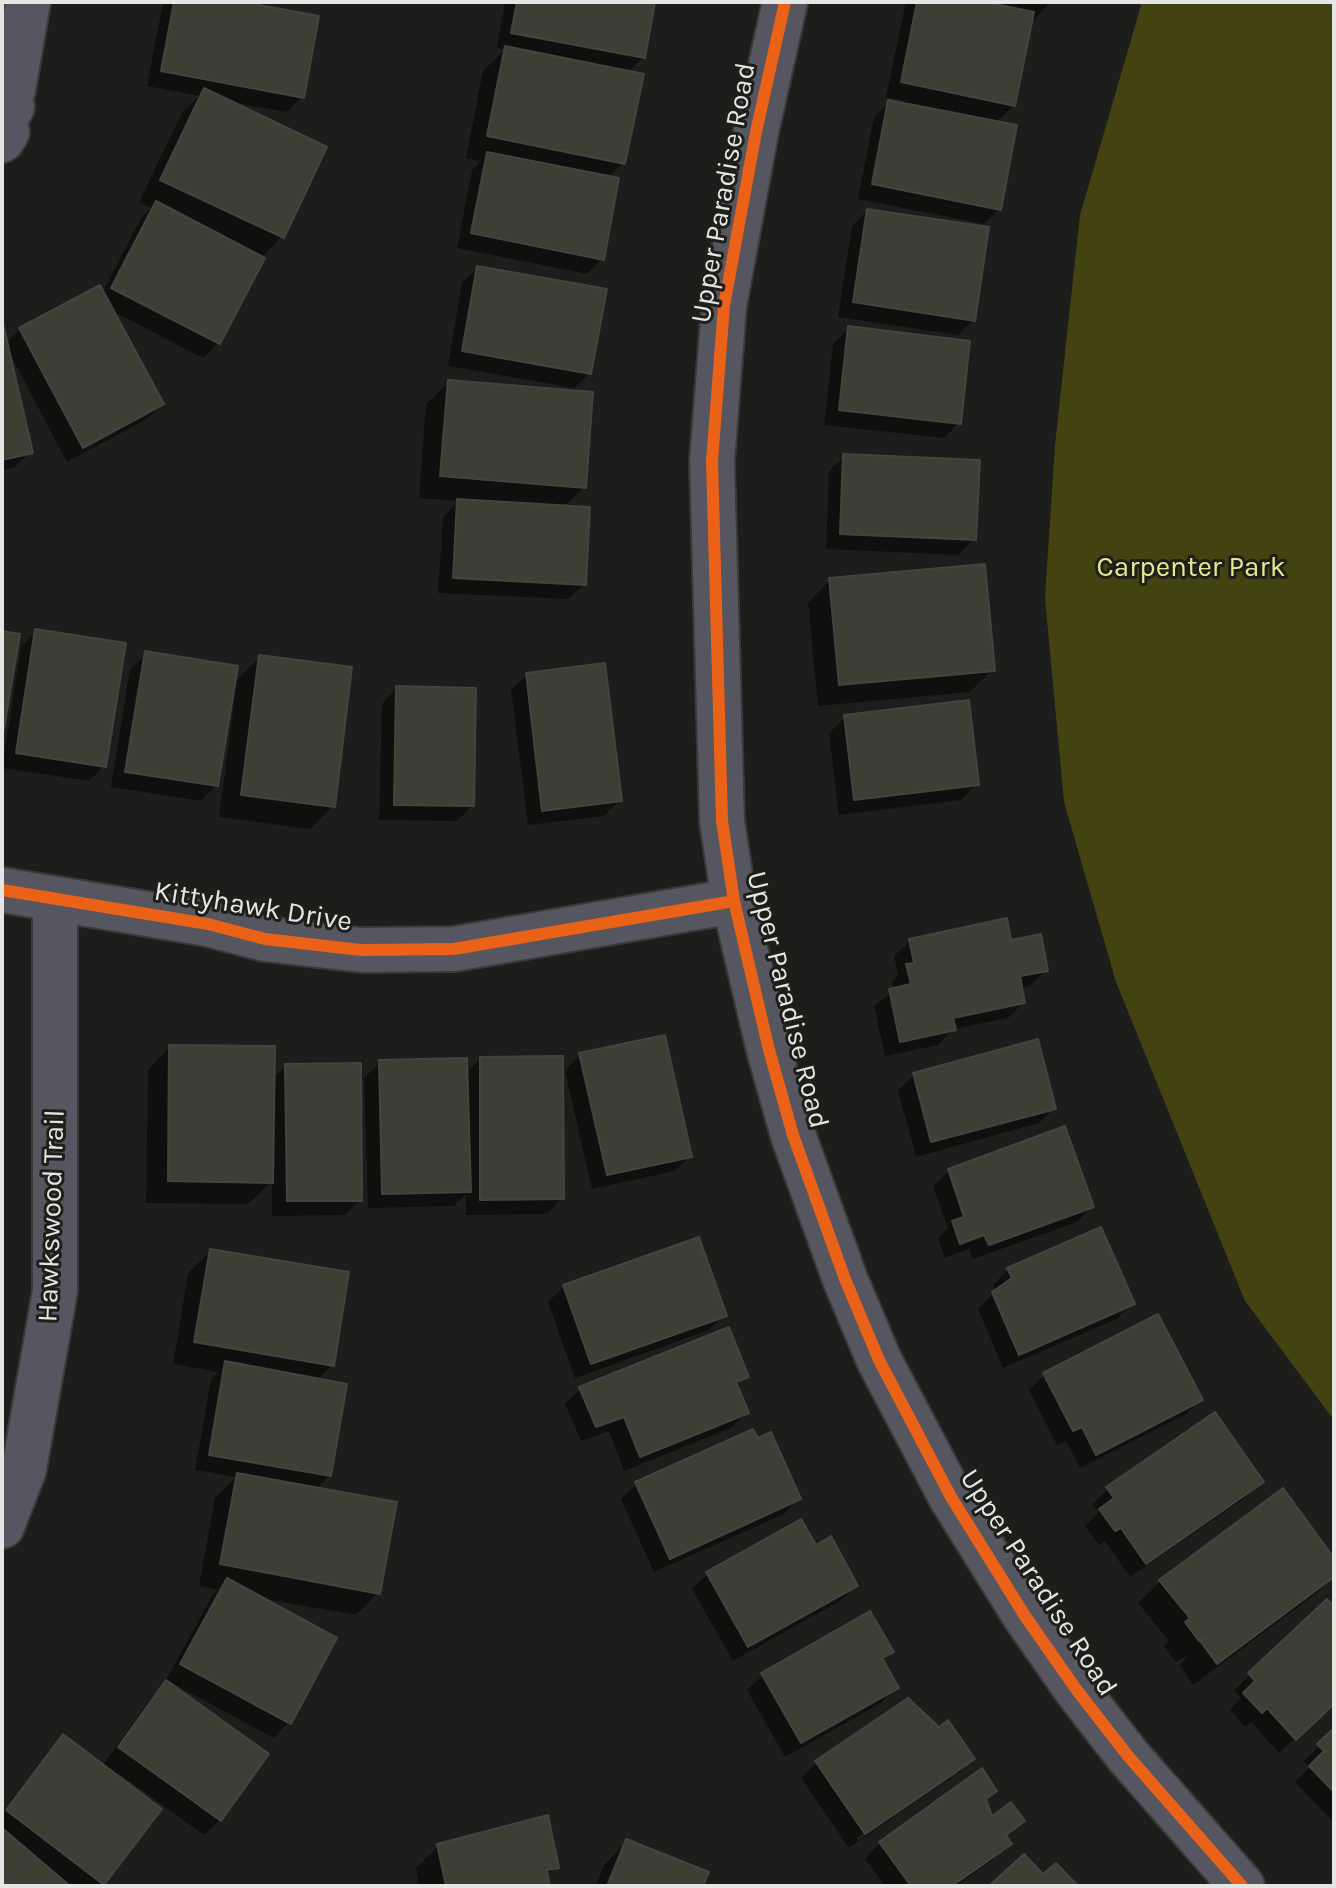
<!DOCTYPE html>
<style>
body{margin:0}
#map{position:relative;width:1336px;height:1888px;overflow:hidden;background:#1d1d1b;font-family:Karla,sans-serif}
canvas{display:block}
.frame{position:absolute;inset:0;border:4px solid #e6e6e4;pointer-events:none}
</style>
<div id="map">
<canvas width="1336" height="1888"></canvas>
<div class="frame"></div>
</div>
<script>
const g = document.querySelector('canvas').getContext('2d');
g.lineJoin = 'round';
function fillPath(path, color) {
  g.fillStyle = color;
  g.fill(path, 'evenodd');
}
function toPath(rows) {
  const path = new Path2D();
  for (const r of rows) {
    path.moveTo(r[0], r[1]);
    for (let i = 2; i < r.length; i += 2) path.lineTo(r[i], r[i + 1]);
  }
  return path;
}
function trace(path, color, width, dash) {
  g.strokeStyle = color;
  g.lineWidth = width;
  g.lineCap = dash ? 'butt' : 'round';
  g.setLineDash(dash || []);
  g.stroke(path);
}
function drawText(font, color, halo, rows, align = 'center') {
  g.font = font + ' Karla,sans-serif';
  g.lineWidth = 6;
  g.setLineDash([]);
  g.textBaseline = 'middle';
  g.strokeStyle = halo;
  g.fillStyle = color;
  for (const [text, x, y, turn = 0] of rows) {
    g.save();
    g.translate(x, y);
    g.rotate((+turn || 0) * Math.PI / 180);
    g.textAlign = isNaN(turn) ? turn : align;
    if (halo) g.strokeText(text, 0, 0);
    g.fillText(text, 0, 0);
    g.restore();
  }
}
fillPath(toPath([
 [1142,2,1334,2,1334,1420,1245,1301,1116,982,1064,802,1045,598,1055,445,1080,215]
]), '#434311');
fillPath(toPath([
 [167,2,269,2,263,8,302,97,286,112,230,102,282,236,261,258,219,343,203,358,112,311,162,404,147,419,67,462,9,352,30,452,15,467,2,470,2,328,6,344,20,329,102,293,141,218,151,208,139,202,182,113,199,96,147,86,162,7],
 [505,2,653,2,643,57,628,73,623,163,608,178,602,259,587,274,457,248,472,170,481,161,466,158,483,71,504,50,497,48],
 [909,2,1050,2,1034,20,1031,19,1014,105,996,123,999,209,984,224,858,199,874,117,889,102,903,105,904,101,886,97,905,6],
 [867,211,973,320,958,335,838,317,852,226],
 [478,268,590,373,574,388,448,366,462,283],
 [848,329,959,423,944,438,824,425,833,344],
 [449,382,584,487,564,507,584,584,568,599,438,593,443,517,459,501,419,498,426,404],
 [844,456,974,539,958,555,826,549,829,471],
 [830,580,992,670,970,692,818,706,808,603],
 [36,631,104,766,89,781,2,768,21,647],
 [146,654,216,785,201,801,111,787,130,669],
 [260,657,333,806,310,829,219,817,237,680],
 [527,675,620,800,604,816,528,825,511,690],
 [397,688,472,806,457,821,379,820,382,704],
 [845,717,977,784,961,800,839,815,829,733],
 [910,941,1009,943,1046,970,1030,986,1020,988,1023,1003,1008,1018,953,1029,938,1045,885,1056,874,1006,894,990,892,982,898,975,894,956],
 [170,1047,272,1079,286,1066,360,1200,345,1215,272,1216,272,1181,248,1204,146,1203,148,1070],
 [580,1055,690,1156,675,1171,592,1189,565,1071],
 [480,1059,562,1198,547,1214,466,1215,466,1194,454,1206,368,1208,364,1078,380,1062,466,1073],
 [914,1075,1054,1108,1039,1123,916,1157,898,1090],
 [1064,1129,1092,1206,1077,1222,973,1259,969,1249,945,1258,938,1238,948,1228,933,1186,949,1171],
 [211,1251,332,1365,317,1380,330,1475,316,1489,378,1593,356,1615,260,1598,289,1722,274,1738,166,1680,212,1596,218,1590,199,1586,215,1498,236,1477,195,1470,211,1379,218,1372,173,1364,188,1273],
 [1009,1269,1132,1304,1117,1319,1003,1368,978,1309,996,1291,993,1285],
 [564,1286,724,1315,709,1330,575,1378,548,1302],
 [1158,1316,1200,1400,1185,1415,1080,1468,1066,1441,1057,1445,1029,1390,1044,1375],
 [746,1376,735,1387,746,1413,731,1428,624,1471,609,1431,581,1441,565,1404,581,1389],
 [1261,1481,1246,1497,1130,1577,1105,1541,1099,1545,1085,1526,1099,1512,1092,1504,1108,1489],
 [636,1484,799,1499,784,1514,654,1572,621,1499],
 [815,1548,856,1586,840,1601,733,1661,692,1589,708,1574],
 [1334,1562,1334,1577,1318,1592,1193,1685,1180,1665,1188,1655,1176,1662,1164,1646,1169,1641,1138,1603,1161,1581],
 [1327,1602,1334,1610,1334,1703,1279,1753,1251,1722,1245,1727,1230,1710,1241,1698,1234,1690],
 [891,1652,882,1661,896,1687,881,1703,785,1757,747,1690,763,1675],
 [166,1683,220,1820,204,1835,118,1773,116,1776,159,1809,101,1886,2,1886,2,1813,48,1752,63,1737,102,1766,151,1698],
 [1334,1731,1334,1823,1295,1782,1310,1767,1304,1761],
 [972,1759,957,1774,849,1848,801,1778,817,1762],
 [958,1768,958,1773,858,1841,856,1838],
 [995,1791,984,1801,991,1820,1022,1821,1005,1837,1010,1843,994,1859,956,1886,885,1886,865,1859,880,1843],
 [627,1841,701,1886,595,1886,605,1864],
 [438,1846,556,1867,546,1877,548,1886,419,1886,416,1868]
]), '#0007');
const building = toPath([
 [174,2,243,2,319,16,304,98,161,71,174,2],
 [517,2,655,2,645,58,511,33,517,2],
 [917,2,985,2,1034,12,1015,106,901,82,917,2],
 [505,46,644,74,625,164,487,136,505,46],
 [204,88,327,147,284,238,160,180,204,88],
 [888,100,1017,125,1001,210,872,184,888,100],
 [487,152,619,178,604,260,471,233,487,152],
 [156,201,265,258,220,344,111,288,156,201],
 [867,209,989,227,975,321,853,302,867,209],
 [477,266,607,289,591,374,462,351,477,266],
 [100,285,164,404,83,448,19,328,100,285],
 [2,319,33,453,2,460,2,319],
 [848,326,970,341,961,424,839,410,848,326],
 [448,380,593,392,586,488,440,476,448,380],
 [843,454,980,460,976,540,840,534,843,454],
 [457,499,590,507,586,585,453,578,457,499],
 [985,564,995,671,839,685,829,578,985,564],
 [35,629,126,643,106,767,16,753,35,629],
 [2,631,20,634,2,740,2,631],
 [145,651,238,666,218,786,125,772,145,651],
 [259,655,352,667,335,807,241,795,259,655],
 [605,663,622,801,542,811,526,673,605,663],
 [396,686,476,688,474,806,394,805,396,686],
 [969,700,979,785,854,800,844,715,969,700],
 [1007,918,1011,940,1041,934,1048,971,1020,976,1025,1003,953,1018,956,1030,900,1042,889,989,911,984,906,964,914,963,909,939,1007,918],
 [665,1035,692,1157,607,1175,579,1053,665,1035],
 [1038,1039,1056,1109,931,1142,913,1073,1038,1039],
 [169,1045,275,1046,273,1183,168,1181,169,1045],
 [563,1056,564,1199,480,1200,480,1057,563,1056],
 [467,1058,471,1192,382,1194,379,1060,467,1058],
 [361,1063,362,1201,287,1201,285,1064,361,1063],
 [1065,1126,1094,1207,989,1245,984,1235,960,1244,952,1221,964,1217,948,1169,1065,1126],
 [1101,1227,1135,1304,1019,1355,992,1292,1012,1278,1007,1268,1101,1227],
 [699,1237,727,1316,591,1364,563,1285,699,1237],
 [210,1249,349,1272,334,1366,194,1342,210,1249],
 [1158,1314,1203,1400,1096,1455,1082,1427,1073,1431,1043,1373,1158,1314],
 [729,1327,749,1377,736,1382,749,1413,640,1457,624,1417,596,1427,579,1387,729,1327],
 [225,1361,347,1384,331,1476,209,1455,225,1361],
 [1215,1412,1264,1482,1146,1564,1121,1528,1115,1531,1099,1509,1114,1498,1106,1487,1215,1412],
 [753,1429,758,1438,771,1432,801,1499,670,1559,635,1482,753,1429],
 [237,1473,397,1502,380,1594,220,1564,237,1473],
 [1283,1488,1334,1558,1334,1577,1217,1664,1201,1642,1205,1637,1199,1641,1185,1622,1190,1618,1159,1580,1283,1488],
 [801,1519,816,1545,831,1536,858,1586,748,1647,706,1572,801,1519],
 [227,1578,337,1638,291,1724,180,1664,227,1578],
 [1327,1599,1334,1607,1334,1704,1296,1740,1267,1708,1262,1713,1243,1693,1255,1681,1248,1673,1327,1599],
 [870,1611,894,1652,882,1658,899,1688,801,1743,761,1673,870,1611],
 [166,1680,269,1754,221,1821,118,1747,166,1680],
 [908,1698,939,1727,948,1720,975,1759,865,1834,815,1761,908,1698],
 [1334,1728,1334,1792,1309,1766,1324,1751,1317,1744,1334,1728],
 [63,1734,162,1809,104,1885,6,1810,63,1734],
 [982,1768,997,1791,986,1799,992,1816,1011,1802,1025,1821,1006,1835,1012,1844,952,1886,911,1886,879,1842,982,1768],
 [548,1815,559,1868,547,1870,550,1886,446,1886,437,1844,548,1815],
 [2,1828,70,1886,2,1886,2,1828],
 [626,1839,709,1872,703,1886,607,1886,626,1839],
 [1024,1854,1043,1874,1056,1863,1078,1886,989,1886,1024,1854]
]);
fillPath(building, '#3e3e35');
trace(building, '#434342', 2);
const street = toPath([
 [785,2,756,132,724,306,712,461,722,821,734,901,769,1050,793,1135,845,1279,879,1360,951,1497,1025,1616,1076,1689,1128,1756,1242,1886],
 [2,140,7,132,4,121,12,107,9,97,13,90,28,2],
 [2,890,208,924,265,939,361,950,454,949,734,901],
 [2,1526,24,1469,55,1291,55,899]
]);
trace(street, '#393937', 48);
trace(street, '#555660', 44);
trace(toPath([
 [785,2,756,132,724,306,712,461,722,821,734,901,769,1050,793,1135,845,1279,879,1360,951,1497,1025,1616,1076,1689,1128,1756,1242,1886],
 [2,890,208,924,265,939,361,950,454,949,734,901]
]), '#ea6118', 12);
drawText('28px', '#e6e6e4', '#1e1e1a', [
 ["Upper Paradise Road",724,193,-80],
 ["Kittyhawk Drive",253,907,9],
 ["Upper Paradise Road",787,1000,76],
 ["Hawkswood Trail",52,1216,-88],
 ["Upper Paradise Road",1038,1583,57]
]);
drawText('28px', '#e5e890', '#1e1e1a', [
 ["Carpenter Park",1191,568]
]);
</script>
